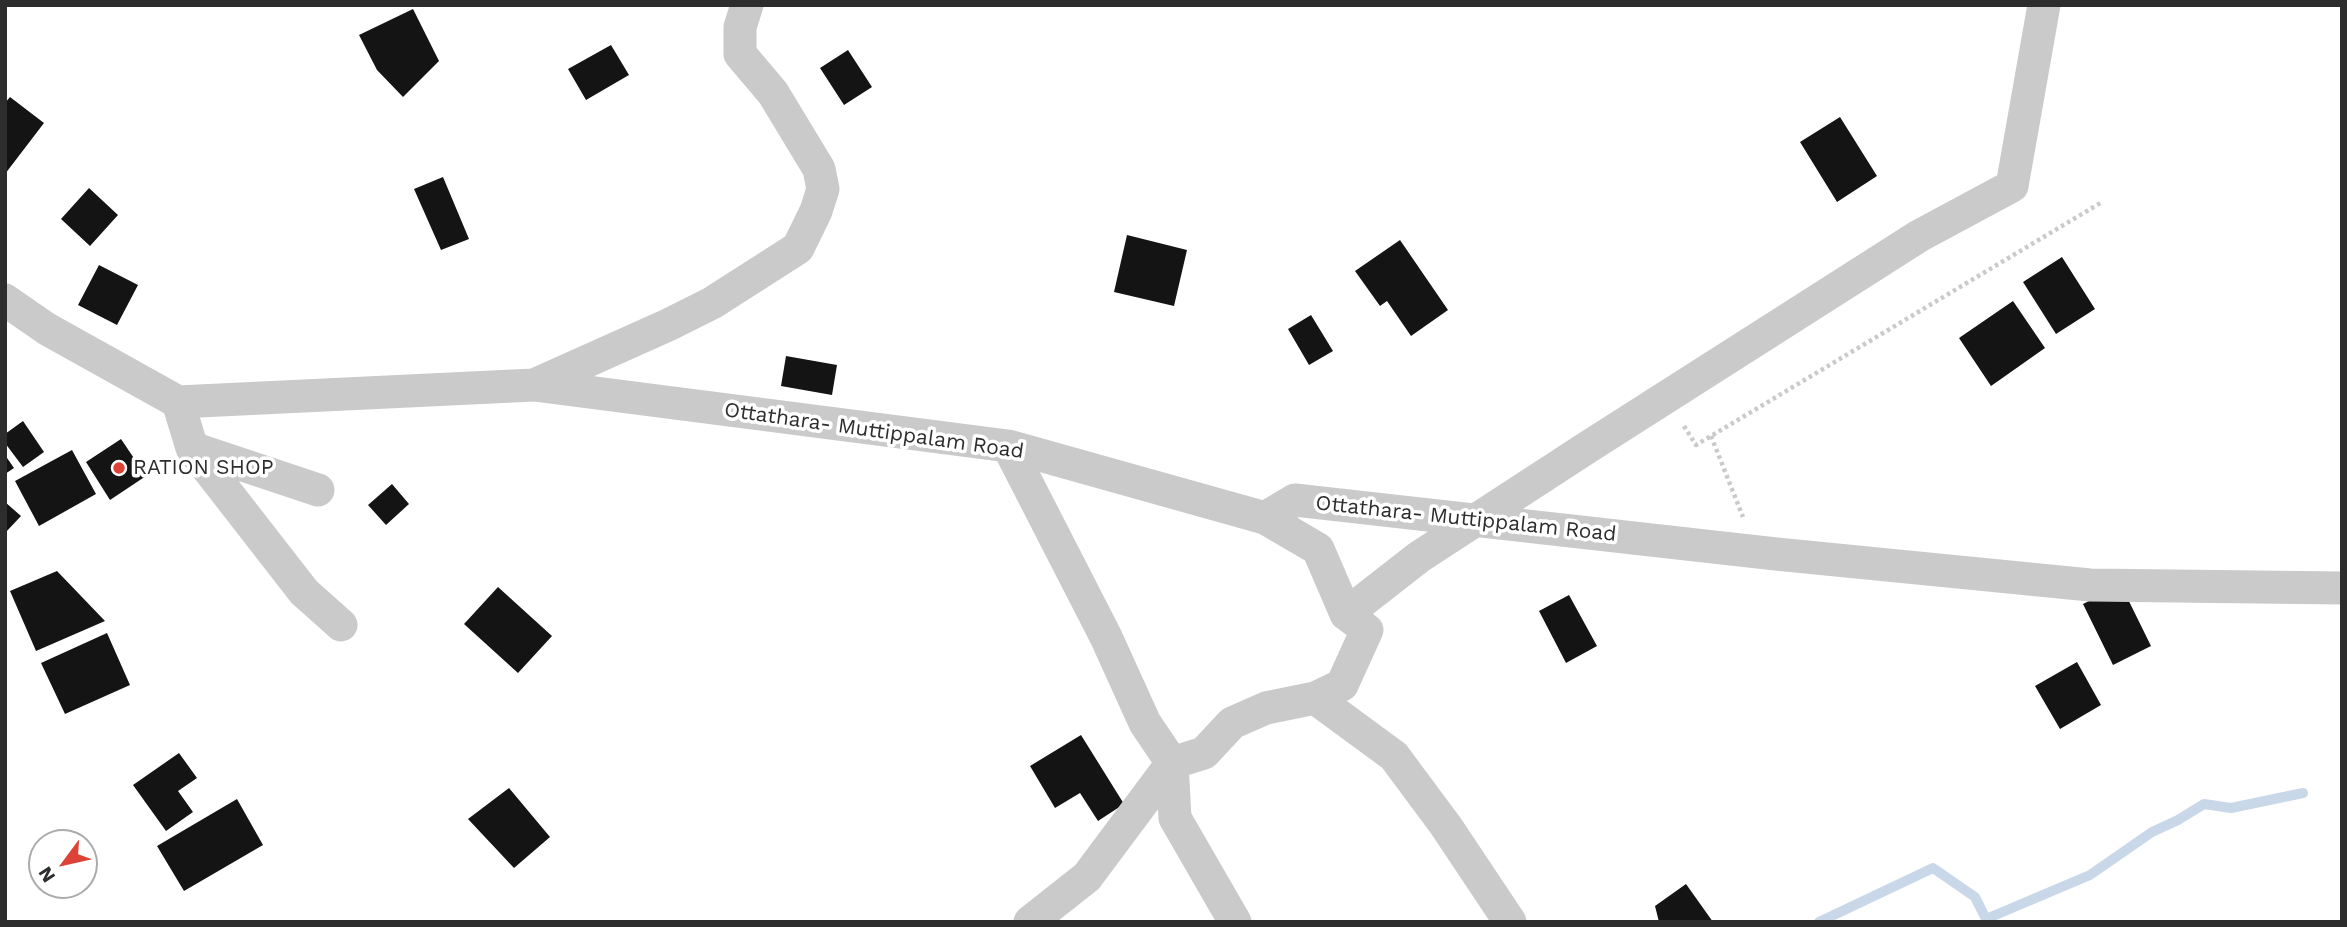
<!DOCTYPE html>
<style>
body{margin:0}
#map{position:relative;width:2347px;height:927px;overflow:hidden;background:#fff;font-family:"Work Sans",sans-serif}
canvas{display:block}
.frame{position:absolute;inset:0;border:7px solid #2d2d2d;pointer-events:none}
.north{position:absolute;left:28px;top:829px;width:70px;height:70px;box-sizing:border-box;background:#fff;border:2px solid #ababab;border-radius:50%;rotate:237deg;font-size:19px;font-weight:700;line-height:28px;text-align:center;color:#2d2d2d}
.north::after{content:'';display:block;margin:auto;width:24px;height:32px;background:#dd4237;clip-path:polygon(50% 0,100% 100%,50% 72%,0 100%)}
</style>
<div id="map">
<canvas width="2347" height="927"></canvas>
<div class="frame"></div>
<div class="north">N</div>
</div>
<script>
const g = document.querySelector('canvas').getContext('2d');
g.lineJoin = 'round';
function toPath(rows) {
  const path = new Path2D();
  for (const r of rows) {
    path.moveTo(r[0], r[1]);
    for (let i = 2; i < r.length; i += 2) path.lineTo(r[i], r[i + 1]);
  }
  return path;
}
function trace(path, color, width, dash) {
  g.strokeStyle = color;
  g.lineWidth = width;
  g.lineCap = dash ? 'butt' : 'round';
  g.setLineDash(dash || []);
  g.stroke(path);
}
function fillPath(path, color) {
  g.fillStyle = color;
  g.fill(path, 'evenodd');
}
function drawText(font, color, halo, rows, align = 'center') {
  g.font = font + ' "Work Sans",sans-serif';
  g.lineWidth = 7;
  g.setLineDash([]);
  g.textBaseline = 'middle';
  g.strokeStyle = halo;
  g.fillStyle = color;
  for (const [text, x, y, turn = 0] of rows) {
    g.save();
    g.translate(x, y);
    g.rotate((+turn || 0) * Math.PI / 180);
    g.textAlign = isNaN(turn) ? turn : align;
    if (halo) g.strokeText(text, 0, 0);
    g.fillText(text, 0, 0);
    g.restore();
  }
}
trace(toPath([
 [1819,922,1933,868,1975,897,1986,919,2090,875,2152,832,2178,820,2204,804,2231,808,2303,793]
]), '#c8d8e9', 10);
fillPath(toPath([
 [413,9,439,61,403,97,377,70,359,35],
 [611,45,629,75,586,100,568,69],
 [848,50,872,87,844,105,820,68],
 [10,97,44,123,5,174,5,103],
 [1840,117,1877,176,1837,202,1800,142],
 [443,177,469,239,441,250,414,189],
 [89,188,118,215,90,246,61,219],
 [1127,235,1187,250,1174,306,1114,292],
 [1400,240,1448,310,1411,336,1387,301,1380,306,1355,271],
 [2062,257,2095,309,2056,334,2023,282],
 [99,265,138,285,117,325,78,305],
 [2013,301,2045,348,1991,386,1959,338],
 [1311,315,1333,351,1309,365,1288,329],
 [786,356,837,365,832,395,781,386],
 [23,421,44,452,23,467,5,443,5,434],
 [121,439,146,476,110,500,86,462],
 [72,450,96,494,39,526,15,481],
 [5,455,14,468,5,474],
 [392,484,409,504,386,525,368,505],
 [5,502,21,516,5,533],
 [57,571,105,621,36,651,10,591],
 [2121,585,2151,646,2113,665,2083,604],
 [498,587,552,636,518,673,464,624],
 [1569,595,1597,646,1566,663,1539,611],
 [107,633,130,685,65,714,41,663],
 [2077,662,2101,705,2060,729,2035,686],
 [1081,735,1124,804,1098,821,1080,793,1055,808,1030,766],
 [179,753,197,778,178,791,193,812,166,831,133,785],
 [509,788,550,837,514,868,468,819],
 [237,799,263,845,184,891,157,846],
 [1686,884,1713,922,1659,922,1655,906]
]), '#141414');
trace(toPath([
 [1684,426,1696,445,2102,202],
 [1711,436,1743,517]
]), '#cacaca', 4.5, [3.5, 3.5]);
trace(toPath([
 [5,300,47,329,178,402,534,385,1008,446,1265,518,1295,500,1776,554,2090,585,2342,588],
 [534,385,668,325,712,303,798,248,816,211,823,189,819,169,773,93,740,54,740,27,747,5],
 [178,402,192,448,304,592,341,625],
 [1008,446,1106,637,1145,723,1172,763,1204,753,1232,723,1266,708,1315,698,1394,756,1446,826,1510,922],
 [192,448,318,490],
 [1265,518,1318,549,1346,614,1367,630,1342,685,1315,698],
 [1346,614,1419,557,1588,447,1919,236,2012,186,2044,5],
 [1030,922,1087,877,1172,763,1175,818,1235,922]
]), '#cacaca', 33);
for (const [x, y, r, color] of [
 [119,468,7,"#dd4237"]
]) {
  const dot = new Path2D();
  dot.arc(x, y, r, 0, 2 * Math.PI);
  g.fillStyle = color;
  g.fill(dot);
  trace(dot, '#fff', 2.5);
}
drawText('21px', '#2d2d2d', '#fff', [
 ["Ottathara- Muttippalam Road",874,431,8],
 ["Ottathara- Muttippalam Road",1466,519,6]
]);
drawText('21px', '#2d2d2d', '#fff', [
 ["RATION SHOP",133,468]
], 'left');
</script>
